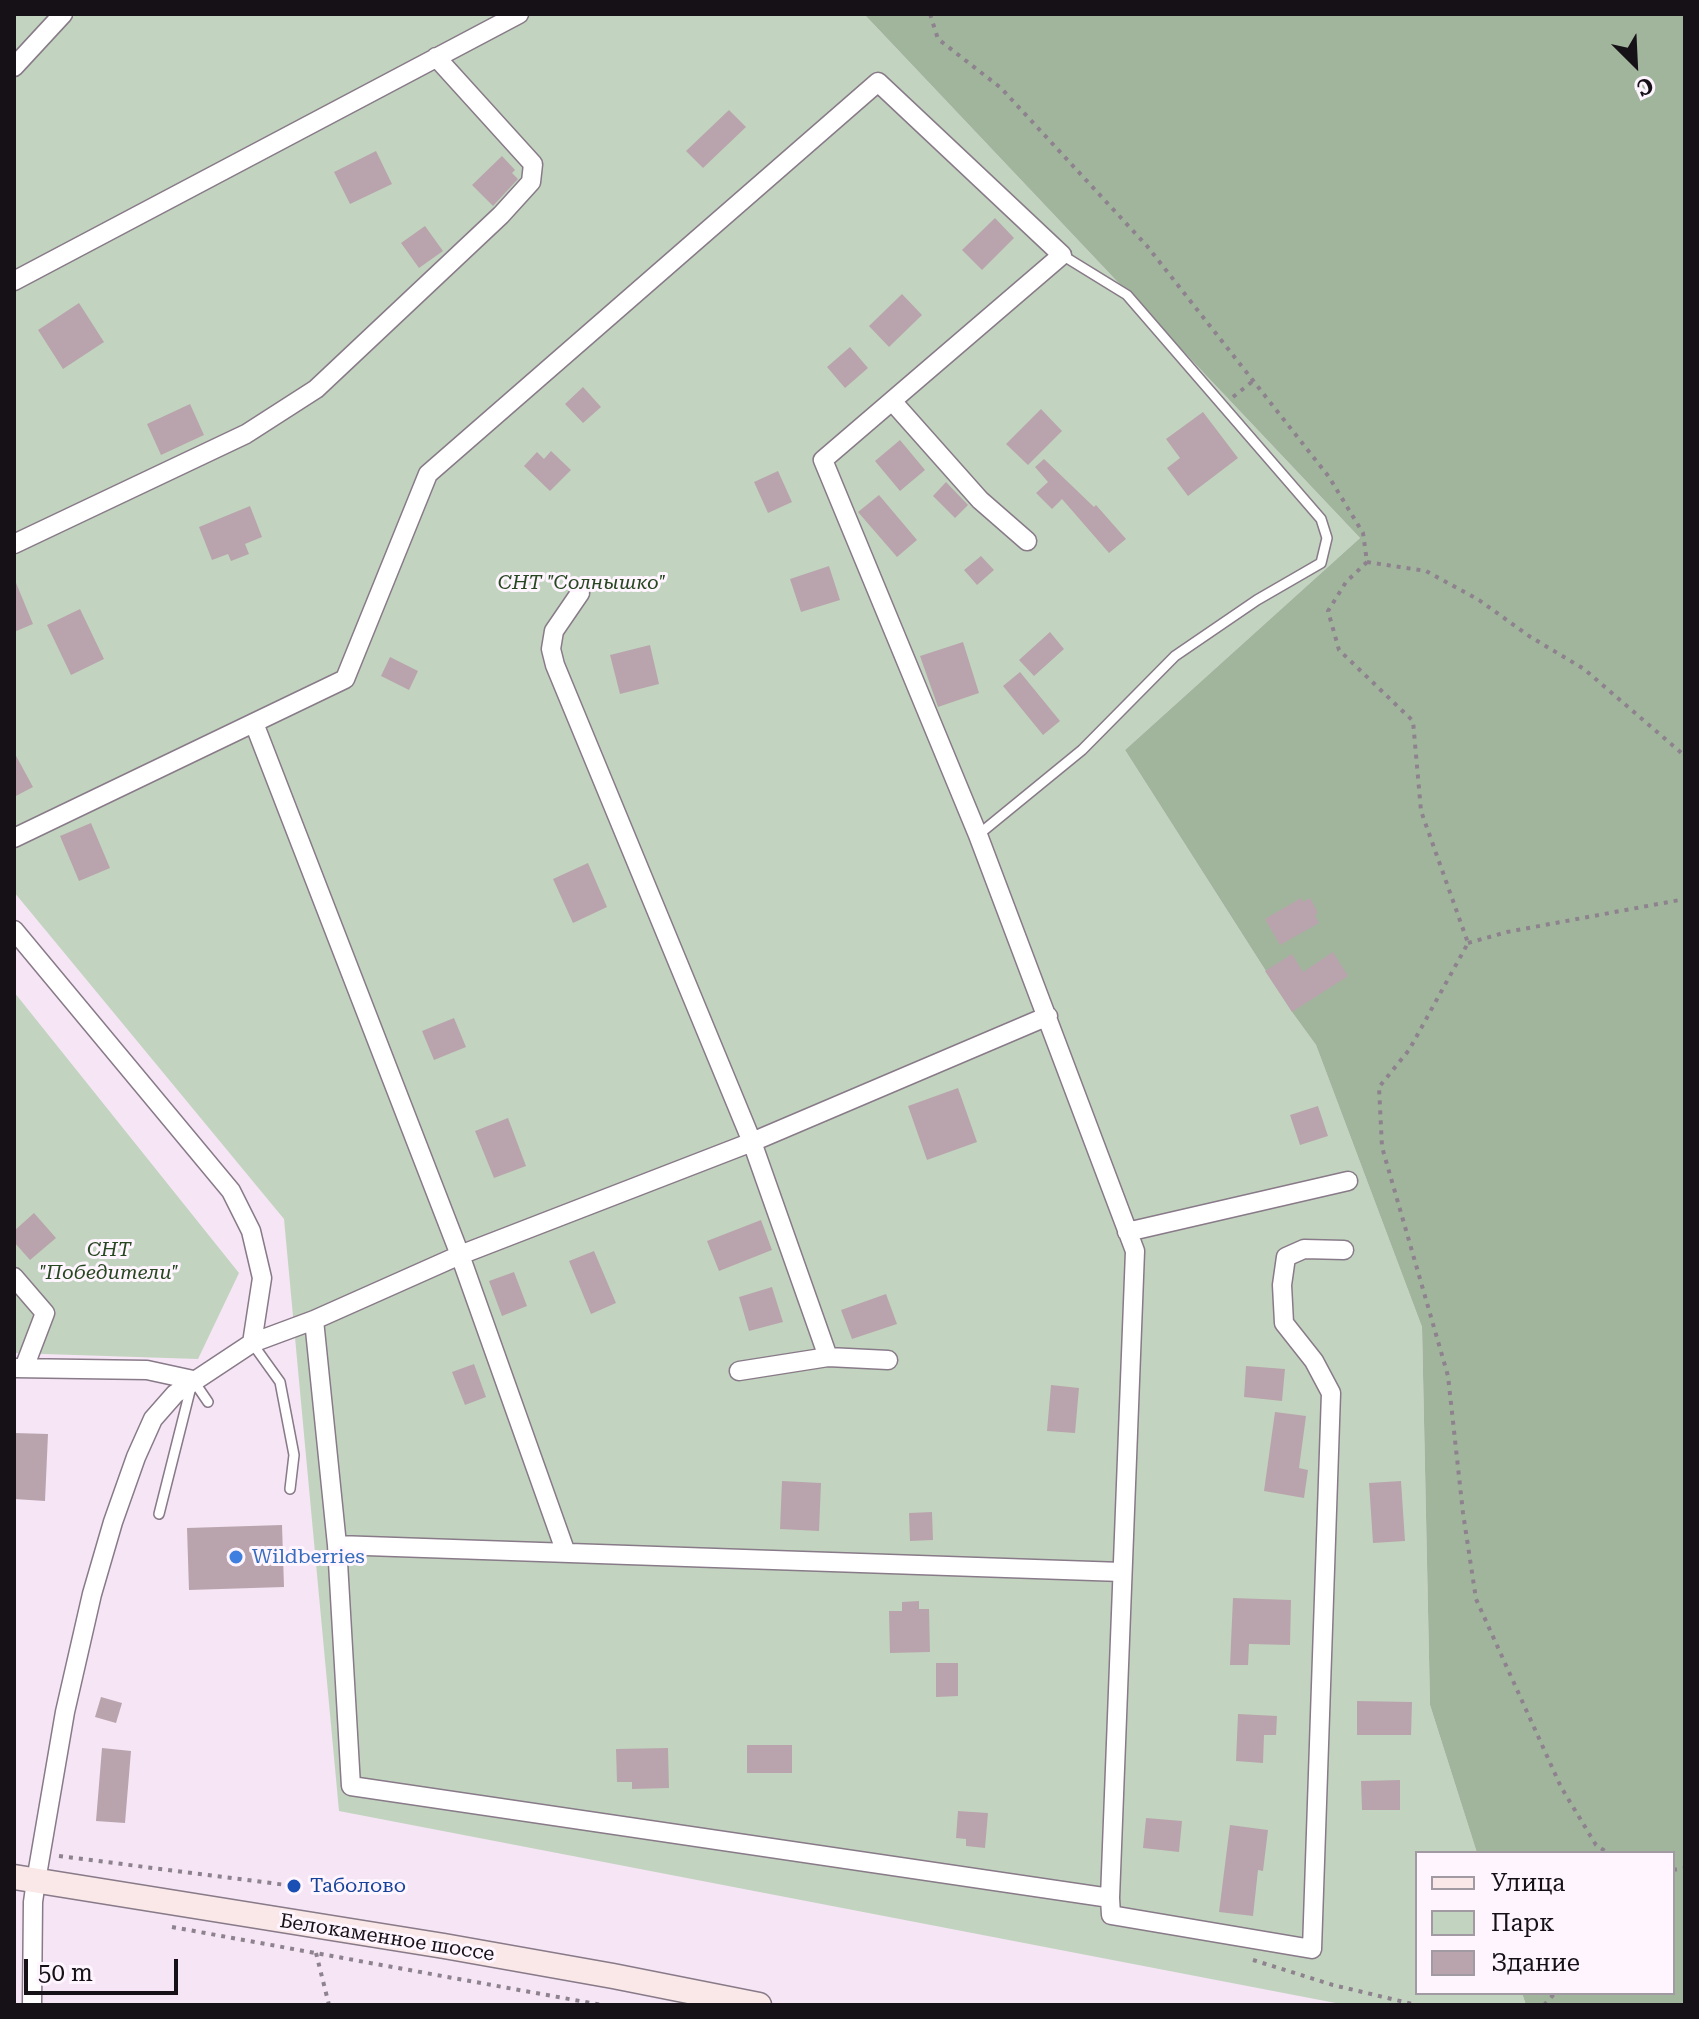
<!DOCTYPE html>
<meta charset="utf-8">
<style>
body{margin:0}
#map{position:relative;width:1699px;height:2019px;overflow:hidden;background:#f5e5f5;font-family:"Roboto Serif",serif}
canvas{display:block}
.frame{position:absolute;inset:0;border:16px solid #161117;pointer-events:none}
.legend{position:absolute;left:1415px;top:1851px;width:260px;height:144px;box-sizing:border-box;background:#fef5ff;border:2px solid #a19aa2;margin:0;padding:10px 14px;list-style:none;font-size:24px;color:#161117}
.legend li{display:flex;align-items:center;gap:16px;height:40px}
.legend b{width:40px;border:2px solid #a19aa2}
.north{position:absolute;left:1595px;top:24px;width:80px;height:80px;-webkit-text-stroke:6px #fef5ff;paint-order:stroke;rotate:156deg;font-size:22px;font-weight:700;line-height:32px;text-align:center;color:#161117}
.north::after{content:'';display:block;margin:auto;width:28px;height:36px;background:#161117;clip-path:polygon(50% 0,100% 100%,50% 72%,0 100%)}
.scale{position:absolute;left:24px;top:1959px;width:154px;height:36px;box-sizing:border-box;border:4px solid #161117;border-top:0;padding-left:10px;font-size:24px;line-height:28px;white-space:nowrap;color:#161117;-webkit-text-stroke:6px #fef5ff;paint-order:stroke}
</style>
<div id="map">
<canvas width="1699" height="2019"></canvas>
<div class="frame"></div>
<ul class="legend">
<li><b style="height:10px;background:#fae8e8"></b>Улица</li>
<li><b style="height:22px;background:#c2d4bf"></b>Парк</li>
<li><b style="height:22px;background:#b9a4ad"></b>Здание</li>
</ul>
<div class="north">С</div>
<div class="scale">50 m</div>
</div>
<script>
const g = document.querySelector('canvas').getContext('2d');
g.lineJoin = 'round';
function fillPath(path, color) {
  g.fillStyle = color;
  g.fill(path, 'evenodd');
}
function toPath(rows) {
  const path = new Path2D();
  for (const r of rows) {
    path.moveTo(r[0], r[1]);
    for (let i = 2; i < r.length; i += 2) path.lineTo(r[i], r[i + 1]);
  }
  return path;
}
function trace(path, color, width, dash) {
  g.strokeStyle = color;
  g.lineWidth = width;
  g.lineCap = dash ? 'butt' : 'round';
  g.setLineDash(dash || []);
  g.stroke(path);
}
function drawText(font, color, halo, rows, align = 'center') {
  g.font = font + ' "Roboto Serif",serif';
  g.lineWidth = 6;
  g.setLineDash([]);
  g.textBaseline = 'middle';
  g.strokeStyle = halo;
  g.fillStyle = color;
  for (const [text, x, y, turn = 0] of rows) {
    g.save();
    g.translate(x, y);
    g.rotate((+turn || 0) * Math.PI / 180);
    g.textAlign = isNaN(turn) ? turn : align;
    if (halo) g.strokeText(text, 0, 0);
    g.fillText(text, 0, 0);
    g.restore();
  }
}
fillPath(toPath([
 [14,14,864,14,1360,538,1125,750,1292,1012,1316,1045,1422,1327,1430,1705,1477,1853,1417,1853,1417,1993,1522,1993,1526,2005,1346,2005,339,1811,284,1219,14,892],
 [14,992,239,1273,198,1359,14,1353]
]), '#c2d4bf');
fillPath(toPath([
 [864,14,1685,14,1685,2005,1526,2005,1522,1993,1673,1993,1673,1853,1477,1853,1430,1705,1422,1327,1316,1045,1292,1012,1125,750,1360,538]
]), '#a1b59d');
fillPath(toPath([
 [729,110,746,127,703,168,686,151],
 [376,151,392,184,350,204,334,172],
 [502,156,515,170,512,173,518,179,493,206,472,185],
 [995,218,1014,238,982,270,962,250],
 [425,226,443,251,419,268,401,243],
 [902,294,922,315,889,347,869,326],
 [79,303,104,342,63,369,38,330],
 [850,347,868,368,845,388,827,367],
 [583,387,601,407,583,423,565,404],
 [190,404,204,435,161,455,147,424],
 [1041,409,1062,431,1028,465,1006,444],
 [1203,412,1238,458,1188,496,1167,468,1180,458,1166,439],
 [900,440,925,470,900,491,875,461],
 [551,451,571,470,550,491,524,466,537,452,544,459],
 [1044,459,1094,507,1096,505,1126,539,1109,553,1062,499,1052,509,1036,493,1048,482,1035,467],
 [778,471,792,502,768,513,754,482],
 [946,482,968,505,955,518,933,496],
 [879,495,917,540,897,557,858,512],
 [250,506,262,537,245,544,249,554,231,561,228,554,212,560,199,527],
 [981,556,994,570,977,585,964,570],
 [829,566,840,600,801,612,790,579],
 [14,578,33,624,14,632],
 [80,609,104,659,71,675,47,625],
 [1050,632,1064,649,1034,676,1019,660],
 [963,642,979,693,938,707,920,656],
 [650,645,659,684,620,694,610,655],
 [390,657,418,671,409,690,381,676],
 [1020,672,1060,721,1043,735,1003,686],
 [14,752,33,787,14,797],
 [91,823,110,868,79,881,60,836],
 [588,863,607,907,573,923,553,879],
 [1301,898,1303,902,1310,898,1318,913,1315,915,1319,923,1280,945,1265,919],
 [1333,952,1348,976,1292,1012,1265,971,1292,954,1303,972],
 [454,1018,466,1047,434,1060,422,1031],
 [958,1088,977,1142,927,1160,908,1106],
 [1318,1106,1328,1136,1300,1145,1290,1115],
 [508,1118,526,1166,494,1178,475,1131],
 [34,1213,56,1238,30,1260,14,1242,14,1231],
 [761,1220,772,1250,719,1271,707,1241],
 [594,1251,616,1303,591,1314,569,1261],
 [514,1272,527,1306,502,1316,489,1281],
 [772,1287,783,1322,749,1331,739,1297],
 [886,1294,897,1324,852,1339,841,1310],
 [474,1364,486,1397,465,1405,452,1372],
 [1246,1366,1285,1369,1282,1401,1244,1397],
 [1051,1385,1079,1388,1075,1433,1047,1431],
 [1275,1412,1306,1416,1299,1468,1308,1470,1304,1498,1264,1491],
 [14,1433,48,1434,45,1501,14,1499],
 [782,1481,821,1483,819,1531,780,1529],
 [1401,1481,1405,1541,1373,1543,1369,1483],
 [932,1512,933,1540,910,1541,909,1513],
 [282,1525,284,1587,189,1590,187,1528],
 [1233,1598,1291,1600,1290,1645,1249,1644,1248,1665,1230,1665],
 [919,1601,919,1609,929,1609,930,1652,890,1653,889,1611,902,1611,902,1602],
 [936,1663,958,1663,958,1696,936,1697],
 [101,1697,122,1703,116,1723,95,1717],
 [1357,1701,1412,1702,1411,1735,1357,1735],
 [1238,1714,1277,1716,1276,1735,1264,1735,1263,1763,1236,1761],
 [747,1745,792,1745,792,1773,747,1773],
 [102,1748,131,1751,125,1823,96,1821],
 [668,1748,669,1788,632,1789,632,1782,617,1782,616,1749],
 [1400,1780,1400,1810,1362,1810,1361,1781],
 [958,1811,988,1813,985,1848,966,1846,966,1839,956,1838],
 [1146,1818,1182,1821,1179,1852,1143,1848],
 [1230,1825,1268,1830,1263,1871,1258,1870,1253,1916,1219,1912]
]), '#b9a4ad');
const lane = toPath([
 [978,835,1082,750,1175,656,1257,600,1321,563,1327,538,1321,519,1127,295,1062,255],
 [252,1343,280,1382,294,1455,290,1489],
 [193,1380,208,1402],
 [159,1514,192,1383]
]);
const street = toPath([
 [14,67,63,14],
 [14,281,519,14],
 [892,401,980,500,1027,541],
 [14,544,246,434,316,389,501,215,531,182,533,164,436,57],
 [580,593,554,631,551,649,555,665,752,1142,828,1357],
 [254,723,460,1255,566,1553],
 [14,838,345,679,428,474,878,82,1062,255,823,460,978,835,1135,1251,1110,1898,351,1786,337,1545,314,1320],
 [14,930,231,1191,251,1231,262,1278,252,1343,175,1394,153,1419,136,1457,113,1522,92,1594,65,1712,36,1881,33,1902,32,2005],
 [1127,1232,1348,1181],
 [14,1277,45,1313,24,1368],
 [252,1343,314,1320,460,1255,752,1142,1048,1016],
 [14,1368,147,1370,193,1380],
 [739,1371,828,1357,888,1360],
 [337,1545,1122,1572],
 [1110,1898,1111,1915,1312,1949,1331,1393,1314,1361,1284,1323,1282,1285,1286,1257,1304,1249,1344,1250]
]);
const secondary = toPath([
 [14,1877,444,1946,613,1976,759,2005]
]);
trace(lane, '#887a88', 12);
trace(street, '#887a88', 21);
trace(secondary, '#887a88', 27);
trace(toPath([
 [930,14,938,39,1001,88,1147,246,1329,477,1363,533,1367,562,1346,582,1328,611,1339,650,1413,721,1421,811,1468,943,1409,1050,1379,1087,1382,1147,1448,1376,1463,1513,1476,1599,1561,1787,1596,1845,1608,1853],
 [1233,397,1253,381],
 [1367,562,1426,571,1479,600,1529,636,1584,669,1685,756],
 [1468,943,1507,932,1685,899],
 [59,1856,294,1886],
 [1673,1870,1685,1868],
 [172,1927,602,2005],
 [316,1953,329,2005],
 [1253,1960,1333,1985,1417,2005],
 [1544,2005,1555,1993]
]), '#8d828d', 4, [4, 6]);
trace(lane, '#fff', 9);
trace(street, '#fff', 18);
trace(secondary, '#fae8e8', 24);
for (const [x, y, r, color] of [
 [236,1557,8,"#3f7fe0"],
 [294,1886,8,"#1a4fb4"]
]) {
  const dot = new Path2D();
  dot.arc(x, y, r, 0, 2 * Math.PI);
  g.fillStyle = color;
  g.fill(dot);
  trace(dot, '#fef5ff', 3);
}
drawText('italic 20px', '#274721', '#fef5ff', [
 ["СНТ \"Солнышко\"",582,583],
 ["СНТ",109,1250],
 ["\"Победители\"",109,1273]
]);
drawText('20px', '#366cbe', '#fef5ff', [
 ["Wildberries",252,1557]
], 'left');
drawText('20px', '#164399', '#fef5ff', [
 ["Таболово",310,1886]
], 'left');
drawText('20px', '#161117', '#fef5ff', [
 ["Белокаменное шоссе",387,1938,9]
]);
</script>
